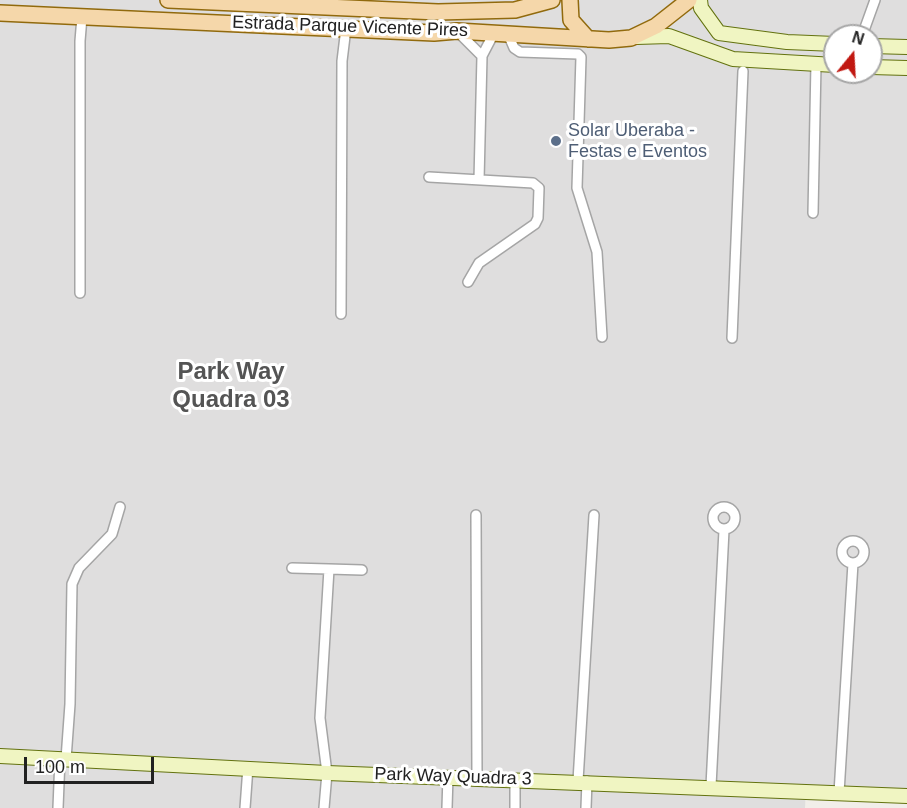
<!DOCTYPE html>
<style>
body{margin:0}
#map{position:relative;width:907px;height:808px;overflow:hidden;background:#f1eee9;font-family:Helvetica,sans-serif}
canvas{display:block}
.north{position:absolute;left:823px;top:24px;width:60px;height:60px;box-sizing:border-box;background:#fff;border:2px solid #a6a6a6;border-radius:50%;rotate:18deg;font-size:16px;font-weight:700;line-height:24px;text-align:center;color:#212121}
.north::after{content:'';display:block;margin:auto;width:21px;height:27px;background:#c11811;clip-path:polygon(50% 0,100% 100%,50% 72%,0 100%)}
.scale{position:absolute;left:24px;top:757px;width:130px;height:27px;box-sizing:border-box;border:3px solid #212121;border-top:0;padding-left:8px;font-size:18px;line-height:21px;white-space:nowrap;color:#212121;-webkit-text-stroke:4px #fff;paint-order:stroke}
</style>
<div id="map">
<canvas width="907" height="808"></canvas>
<div class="north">N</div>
<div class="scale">100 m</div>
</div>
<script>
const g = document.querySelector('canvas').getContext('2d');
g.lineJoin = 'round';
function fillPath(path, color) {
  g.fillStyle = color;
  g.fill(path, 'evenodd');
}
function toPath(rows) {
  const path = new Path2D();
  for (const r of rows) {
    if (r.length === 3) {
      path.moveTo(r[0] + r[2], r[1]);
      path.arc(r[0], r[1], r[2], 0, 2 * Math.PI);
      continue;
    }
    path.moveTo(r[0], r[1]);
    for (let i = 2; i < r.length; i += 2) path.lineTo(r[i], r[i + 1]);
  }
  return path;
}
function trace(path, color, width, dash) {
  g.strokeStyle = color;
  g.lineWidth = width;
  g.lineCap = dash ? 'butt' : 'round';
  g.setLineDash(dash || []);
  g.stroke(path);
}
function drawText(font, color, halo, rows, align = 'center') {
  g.font = font + ' Helvetica,sans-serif';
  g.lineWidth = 6;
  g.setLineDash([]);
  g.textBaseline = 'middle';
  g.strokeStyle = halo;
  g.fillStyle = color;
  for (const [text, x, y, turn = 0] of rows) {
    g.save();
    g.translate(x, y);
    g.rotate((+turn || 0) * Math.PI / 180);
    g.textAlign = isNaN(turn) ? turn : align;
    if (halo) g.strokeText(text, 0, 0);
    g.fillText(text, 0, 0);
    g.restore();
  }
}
fillPath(toPath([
 [0,0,907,0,907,797,806,789,805,808,0,808],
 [835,36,871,36,871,72,835,72]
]), '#dfdede');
const street = toPath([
 [458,32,482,56],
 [508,34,514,48,520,52,578,54,581,57,577,188,597,252,602,337],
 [862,36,875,0],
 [429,177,533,183,539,188,538,218,535,224,479,263,468,282],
 [479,180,482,56,494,33],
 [813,213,816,64],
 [80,293,80,41,82,17],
 [341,314,342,61,346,28],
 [732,338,743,71],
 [724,518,11],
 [476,515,477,777],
 [853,552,11],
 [292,568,329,569],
 [66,759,70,704,72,584,79,568,112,534,120,507],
 [578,781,594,515],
 [711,786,724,530],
 [839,793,853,563],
 [58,808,60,758],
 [245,808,248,767],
 [324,808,327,773,320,718,329,569,362,570],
 [447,808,448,776],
 [515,808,515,779],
 [586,808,587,781]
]);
const secondary = toPath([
 [700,0,701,8,719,33,787,42,835,44],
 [636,37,669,36,733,59,835,65],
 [871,46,907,47],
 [871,67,907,68],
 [0,756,327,773,907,796]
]);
const primary = toPath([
 [168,0,438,12,515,10,552,0],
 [570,0,571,20,588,39],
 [0,13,434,33,457,31,609,40,631,38,656,26,689,0]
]);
trace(street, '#a5a5a5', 12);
trace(secondary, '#63720f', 16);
trace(primary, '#916a0d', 18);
trace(street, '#fff', 9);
trace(secondary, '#f0f5c2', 14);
trace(primary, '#f5d7aa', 15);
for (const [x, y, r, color] of [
 [556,141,6,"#5c6f8a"]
]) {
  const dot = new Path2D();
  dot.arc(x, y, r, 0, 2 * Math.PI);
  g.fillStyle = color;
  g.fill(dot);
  trace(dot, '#fff', 2);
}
drawText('18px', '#212121', '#fff', [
 ["Estrada Parque Vicente Pires",350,27,2],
 ["Park Way Quadra 3",453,777,2]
]);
drawText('18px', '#4e5e75', '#fff', [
 ["Solar Uberaba -",568,131],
 ["Festas e Eventos",568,152]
], 'left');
drawText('bold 24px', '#545454', '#fff', [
 ["Park Way",231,372],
 ["Quadra 03",231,400]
]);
</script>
